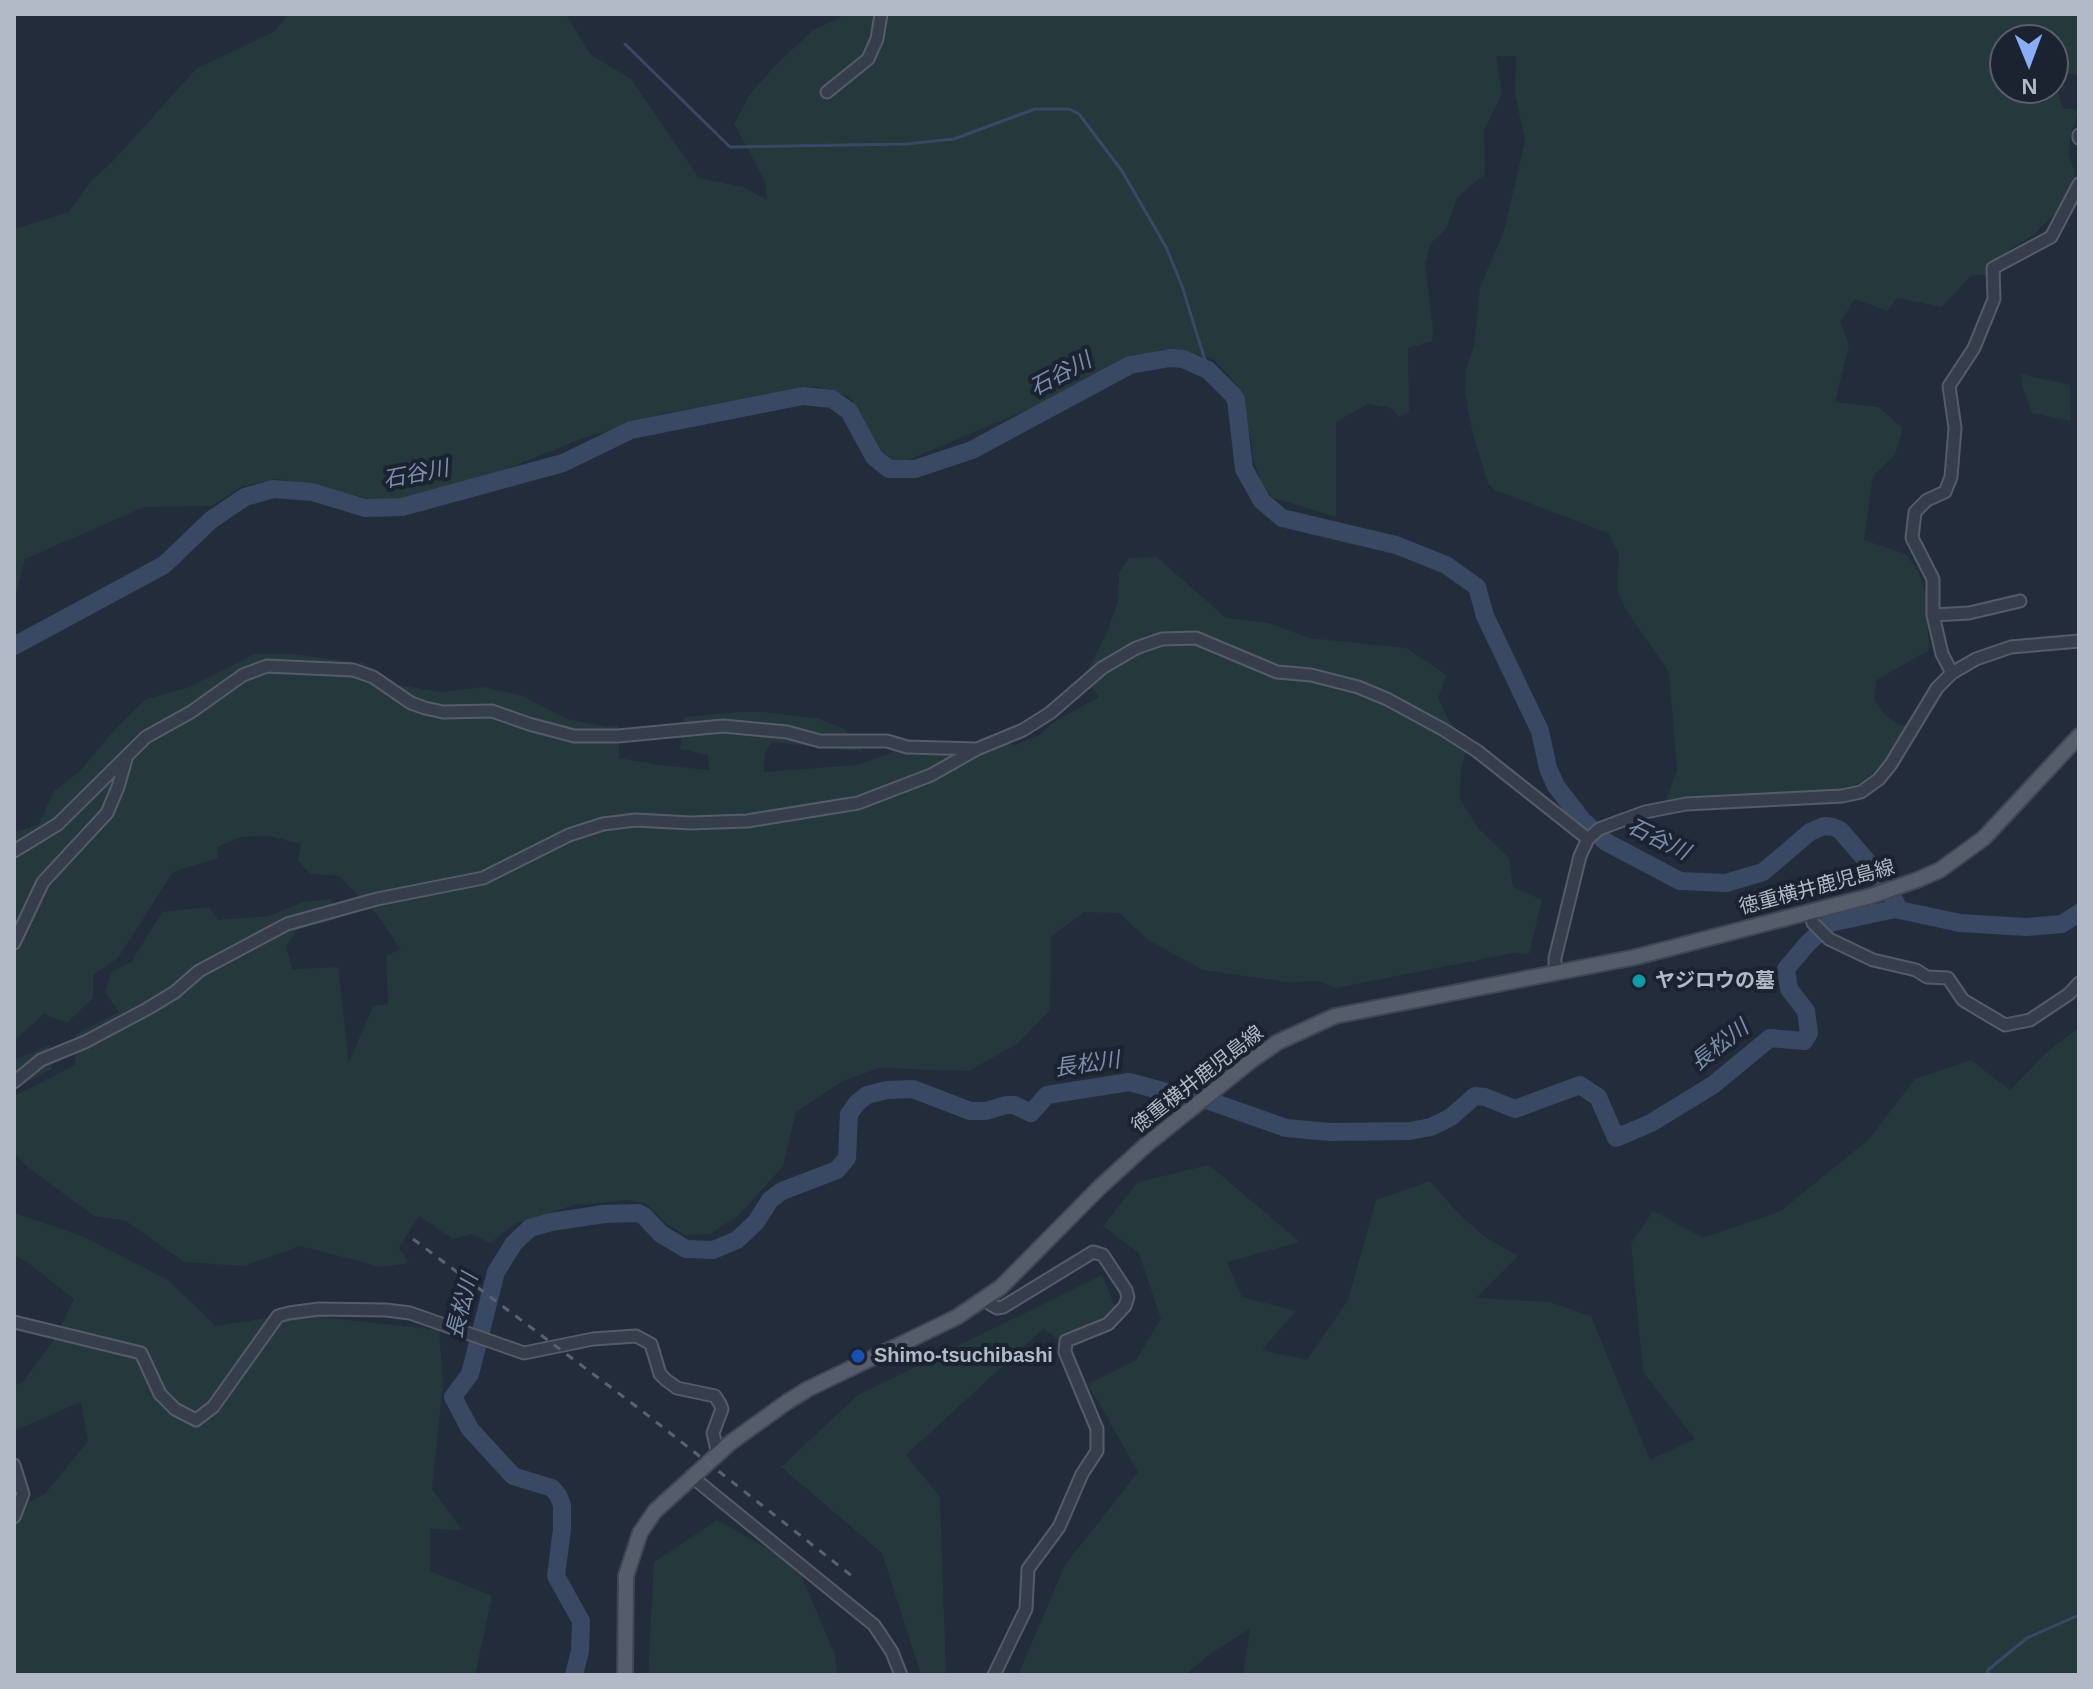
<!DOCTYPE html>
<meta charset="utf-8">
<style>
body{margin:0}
#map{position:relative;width:2093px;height:1689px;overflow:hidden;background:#232c3b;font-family:Arial,sans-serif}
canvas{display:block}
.frame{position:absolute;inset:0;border:16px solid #b2b9c7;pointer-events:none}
.north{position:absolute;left:1989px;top:24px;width:80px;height:80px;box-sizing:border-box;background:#1c2330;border:2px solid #585f6c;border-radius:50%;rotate:179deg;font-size:22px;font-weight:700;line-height:32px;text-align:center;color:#b2b9c7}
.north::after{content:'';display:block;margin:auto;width:28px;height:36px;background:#89aef5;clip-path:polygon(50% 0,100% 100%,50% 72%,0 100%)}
</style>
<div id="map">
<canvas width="2093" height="1689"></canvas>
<div class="frame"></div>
<div class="north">N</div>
</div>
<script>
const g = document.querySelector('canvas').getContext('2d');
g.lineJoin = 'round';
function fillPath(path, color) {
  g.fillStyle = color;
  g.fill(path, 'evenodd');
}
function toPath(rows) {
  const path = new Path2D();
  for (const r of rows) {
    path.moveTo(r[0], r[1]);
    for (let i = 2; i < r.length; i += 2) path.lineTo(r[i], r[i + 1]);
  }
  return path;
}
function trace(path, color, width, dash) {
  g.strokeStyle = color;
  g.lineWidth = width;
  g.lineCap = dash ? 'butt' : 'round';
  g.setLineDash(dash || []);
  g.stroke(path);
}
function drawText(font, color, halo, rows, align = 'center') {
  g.font = font + ' Arial,"Noto Sans JP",sans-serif';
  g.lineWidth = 8;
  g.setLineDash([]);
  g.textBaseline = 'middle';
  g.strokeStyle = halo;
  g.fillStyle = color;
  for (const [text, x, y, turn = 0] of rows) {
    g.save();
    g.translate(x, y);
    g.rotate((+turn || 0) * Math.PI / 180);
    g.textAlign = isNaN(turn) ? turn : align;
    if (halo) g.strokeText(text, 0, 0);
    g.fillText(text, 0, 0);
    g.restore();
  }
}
fillPath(toPath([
 [288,14,566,14,591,55,631,79,699,178,743,187,767,200,765,181,734,124,750,94,777,64,813,30,838,19,843,14,2079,14,2079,76,2058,71,2058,94,2063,108,2079,110,2070,138,2069,155,2075,173,2073,183,2061,208,2033,235,2010,249,1999,261,2002,275,1972,275,1942,307,1897,298,1887,311,1855,299,1840,322,1849,345,1835,402,1878,407,1903,428,1895,455,1873,476,1864,540,1906,554,1918,571,1926,595,1929,650,1877,680,1874,698,1884,714,1899,725,1911,727,1879,769,1849,790,1666,800,1677,770,1669,672,1626,610,1617,589,1619,553,1608,533,1495,490,1488,484,1472,430,1465,393,1466,369,1474,346,1480,287,1504,231,1525,141,1515,94,1516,56,1496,56,1502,93,1484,131,1485,174,1457,198,1446,229,1430,244,1425,266,1433,327,1432,341,1408,348,1409,412,1399,417,1391,408,1368,404,1336,422,1336,517,1273,498,1261,483,1252,454,1251,439,1238,386,1212,358,1163,349,1108,368,1036,406,908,460,893,461,878,448,850,397,815,386,661,414,584,438,491,475,399,498,369,499,316,485,277,479,241,487,212,506,144,507,25,559,14,602,14,229,69,212,91,181,113,161,196,69,275,31],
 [2005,40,2053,40,2053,88,2005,88],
 [2021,374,2070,385,2071,421,2032,413,2023,389],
 [1157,557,1226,618,1269,623,1309,638,1406,648,1447,675,1438,698,1449,721,1469,743,1461,768,1460,799,1478,828,1509,858,1513,887,1542,900,1529,954,1514,953,1336,988,1316,981,1287,982,1203,970,1148,940,1119,913,1084,912,1051,937,1050,1010,1017,1044,969,1071,879,1068,843,1081,796,1112,783,1166,739,1215,710,1234,685,1235,667,1224,647,1204,628,1200,574,1205,515,1224,490,1243,471,1234,453,1239,419,1216,399,1248,409,1263,381,1267,300,1246,244,1266,184,1262,126,1221,94,1216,26,1166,14,1153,14,1096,75,1065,76,1034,119,1012,105,992,111,972,131,962,162,912,209,907,218,920,269,916,303,902,331,899,339,918,297,930,286,946,292,969,338,967,349,1062,373,1006,388,1004,386,955,401,950,379,917,339,876,311,874,305,869,298,860,301,844,269,836,241,837,217,847,218,858,173,872,118,958,93,975,93,998,67,1023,44,1014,14,1041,14,833,39,824,54,791,79,772,117,727,146,699,187,688,255,654,293,654,363,663,399,685,441,692,484,687,523,696,567,719,607,727,619,725,619,758,660,765,709,770,708,755,680,749,684,717,737,712,765,712,819,719,844,729,864,752,772,742,765,752,764,772,856,765,888,754,917,741,1006,741,1014,746,1039,735,1057,720,1099,697,1084,677,1106,635,1118,601,1119,573,1129,558],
 [2079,1027,2079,1675,1243,1675,1250,1629,1210,1654,1185,1675,1018,1675,1065,1565,1138,1472,1088,1384,1136,1360,1161,1319,1139,1253,1103,1226,1138,1182,1209,1165,1300,1242,1227,1262,1242,1297,1296,1311,1262,1350,1307,1360,1348,1300,1376,1200,1430,1181,1459,1214,1485,1237,1518,1256,1476,1298,1550,1302,1591,1316,1650,1460,1695,1439,1643,1372,1631,1244,1653,1211,1703,1238,1781,1211,1870,1138,1915,1079,1971,1060,2010,1090,2045,1054],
 [50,1045,52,1069,14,1089,14,1060],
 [14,1213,82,1236,168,1280,216,1326,293,1314,439,1330,443,1383,432,1489,462,1530,430,1529,430,1571,492,1596,475,1675,14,1675,14,1509,45,1494,88,1441,81,1402,14,1431,14,1385,22,1383,54,1340,74,1299,27,1262,14,1255],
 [1102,1275,1118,1314,1067,1345,1043,1329,906,1455,940,1497,946,1675,921,1675,882,1553,781,1467,858,1395],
 [717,1520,797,1565,835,1655,838,1675,648,1675,654,1562]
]), '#25383c');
trace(toPath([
 [625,44,730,147,906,144,954,139,1035,109,1069,109,1079,114,1122,171,1166,247,1182,286,1208,370],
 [1987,1675,1988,1670,2027,1638,2079,1615]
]), '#394964', 3);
trace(toPath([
 [14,646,164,565,211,520,245,497,273,489,312,492,365,508,402,507,563,463,631,430,803,396,832,399,849,411,874,457,889,469,915,469,972,450,1130,365,1170,358,1183,359,1208,370,1233,395,1236,400,1244,469,1262,501,1282,518,1396,545,1446,565,1477,587,1485,616,1540,731,1548,768,1556,786,1583,821,1606,842,1680,881,1726,883,1763,872,1810,832,1824,826,1833,827,1840,830,1873,868,1896,903],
 [574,1675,580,1651,581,1621,556,1576,562,1529,562,1505,558,1495,552,1488,513,1476,470,1429,453,1397,470,1374,496,1272,514,1243,530,1228,551,1222,604,1214,638,1213,644,1216,661,1234,686,1249,713,1250,737,1240,756,1222,770,1200,782,1191,837,1170,847,1158,849,1114,857,1103,867,1095,887,1090,913,1089,970,1111,986,1111,1006,1105,1014,1105,1031,1113,1047,1095,1129,1082,1170,1093,1201,1098,1286,1128,1330,1132,1410,1131,1431,1127,1451,1117,1475,1096,1485,1097,1515,1109,1580,1085,1598,1097,1616,1138,1651,1123,1713,1085,1770,1038,1804,1041,1809,1033,1806,1011,1789,989,1786,969,1808,943,1830,923,1895,909,1960,923,2026,927,2062,924,2079,913]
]), '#394964', 18);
const minor = toPath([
 [827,92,868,59,877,39,881,14],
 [2079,135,2079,138],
 [1933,615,1969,613,2020,601],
 [1952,673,1942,654,1933,615,1933,579,1912,538,1915,512,1927,500,1945,492,1951,477,1955,428,1949,386,1974,348,1994,299,1993,268,2051,237,2079,184],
 [14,851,58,824,146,737,191,712,243,675,267,666,353,670,373,677,411,703,425,708,443,712,492,711,529,724,574,736,618,736,723,726,787,732,820,741,887,741,907,747,977,749],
 [1810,911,1813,923,1829,939,1873,960,1916,970,1927,977,1948,978,1963,1000,2005,1025,2030,1020,2069,994,2079,983],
 [14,943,43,882,107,813,118,787,126,759],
 [1555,974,1555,958,1580,856,1588,839,1599,829,1645,812,1686,804,1842,796,1861,792,1879,779,1891,764,1937,688,1952,673,1976,659,2011,647,2079,641],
 [14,1082,41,1060,85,1042,147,1009,175,992,199,971,287,924,377,899,483,878,569,835,603,824,636,820,690,823,747,821,858,803,931,775,977,749,1023,730,1050,713,1102,668,1136,648,1162,639,1196,638,1277,672,1311,675,1358,687,1387,699,1444,730,1477,751,1588,839],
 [984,1300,997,1308,1003,1307,1093,1252,1103,1255,1126,1290,1128,1297,1125,1306,1108,1324,1066,1341,1065,1352,1097,1429,1097,1451,1082,1474,1059,1527,1028,1569,1026,1609,994,1675],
 [14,1322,141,1353,160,1394,175,1409,196,1420,213,1407,278,1316,289,1313,319,1309,386,1310,410,1313,524,1353,593,1339,636,1336,651,1344,660,1374,666,1380,677,1388,715,1396,720,1404,722,1409,713,1433,718,1454],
 [14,1465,23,1494,14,1517],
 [691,1476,874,1625,892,1652,901,1675]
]);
const major = toPath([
 [625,1675,626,1576,640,1533,655,1511,730,1443,787,1402,808,1389,957,1317,1001,1287,1100,1187,1146,1145,1252,1060,1278,1042,1335,1016,1636,957,1871,896,1917,880,1940,870,1984,838,2079,736]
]);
trace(minor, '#555c69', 15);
trace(major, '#404754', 18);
trace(minor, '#373e4b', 11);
trace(major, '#555d6b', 14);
trace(toPath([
 [413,1239,637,1407,857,1580]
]), '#596272', 3, [8, 8]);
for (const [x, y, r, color] of [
 [1639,981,8,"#0f9aa8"],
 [858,1356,8,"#1a4fb4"]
]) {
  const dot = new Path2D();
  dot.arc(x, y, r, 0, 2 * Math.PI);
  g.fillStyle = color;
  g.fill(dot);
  trace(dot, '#1c2330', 3);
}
drawText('20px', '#b2b9c7', '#1c2330', [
 ["徳重横井鹿児島線",1817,888,-15],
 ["徳重横井鹿児島線",1198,1080,-38]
]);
drawText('bold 20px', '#b2b9c7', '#1c2330', [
 ["ヤジロウの墓",1655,981],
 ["Shimo-tsuchibashi",874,1356]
], 'left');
drawText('italic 22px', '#7b8eae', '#1c2330', [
 ["石谷川",1061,375,-28],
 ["石谷川",416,475,-11],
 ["石谷川",1658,840,26],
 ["長松川",1720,1046,-38],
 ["長松川",1087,1065,-8],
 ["長松川",463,1306,-75]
]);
</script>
